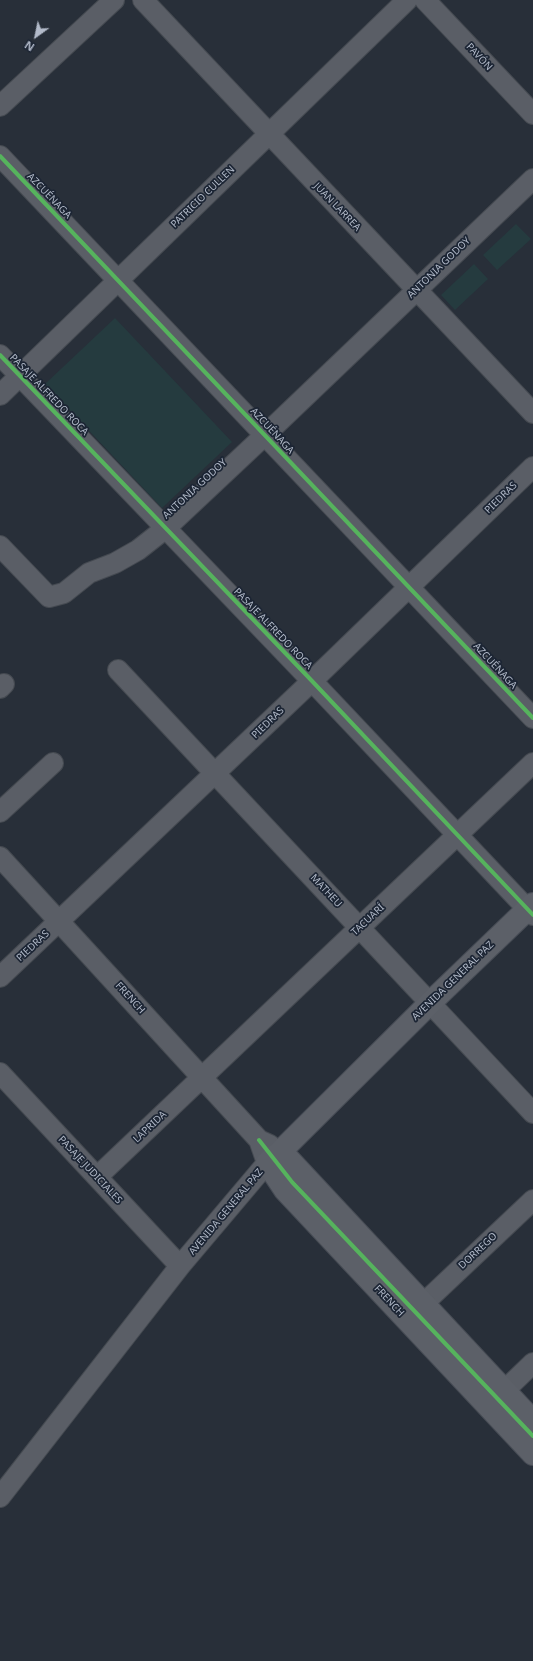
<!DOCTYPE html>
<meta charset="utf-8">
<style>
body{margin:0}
#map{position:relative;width:533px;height:1661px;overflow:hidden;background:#282f39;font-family:"Noto Sans",sans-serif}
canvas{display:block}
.north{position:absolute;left:16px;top:16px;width:40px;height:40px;-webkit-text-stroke:3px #1c2534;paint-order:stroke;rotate:213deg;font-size:11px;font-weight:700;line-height:16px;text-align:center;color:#b3bbca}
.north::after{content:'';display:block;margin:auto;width:14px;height:18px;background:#b3bbca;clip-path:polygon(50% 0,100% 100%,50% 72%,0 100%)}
</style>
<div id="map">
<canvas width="533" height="1661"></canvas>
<div class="north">N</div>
</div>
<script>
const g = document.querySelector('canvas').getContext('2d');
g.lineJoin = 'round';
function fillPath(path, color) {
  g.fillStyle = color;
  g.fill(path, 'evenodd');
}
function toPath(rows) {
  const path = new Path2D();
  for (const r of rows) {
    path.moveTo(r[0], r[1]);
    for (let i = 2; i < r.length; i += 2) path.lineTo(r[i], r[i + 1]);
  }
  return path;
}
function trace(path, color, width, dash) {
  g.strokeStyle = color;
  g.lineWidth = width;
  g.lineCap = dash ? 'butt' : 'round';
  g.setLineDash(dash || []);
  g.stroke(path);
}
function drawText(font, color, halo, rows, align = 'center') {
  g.font = font + ' "Noto Sans",sans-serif';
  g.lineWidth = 3.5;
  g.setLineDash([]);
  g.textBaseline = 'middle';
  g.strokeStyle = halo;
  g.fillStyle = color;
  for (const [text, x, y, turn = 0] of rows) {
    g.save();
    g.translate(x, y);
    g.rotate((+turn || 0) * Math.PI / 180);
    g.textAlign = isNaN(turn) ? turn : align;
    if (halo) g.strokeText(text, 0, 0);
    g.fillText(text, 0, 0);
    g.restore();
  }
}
fillPath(toPath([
 [516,224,531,239,497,270,483,255],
 [474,264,488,279,455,310,441,295],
 [115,318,232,442,162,508,45,384]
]), '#253b3f');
const minor = toPath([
 [143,0,533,413],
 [425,0,533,114],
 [0,106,114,0],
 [0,156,533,718],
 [0,355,312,681,533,915],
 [0,395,407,0],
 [0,546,49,597,64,593,89,573,115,563,138,550,166,528,265,435,533,179],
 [118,670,533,1113],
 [0,688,4,684],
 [0,812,53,763],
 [0,857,259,1140,270,1145],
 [0,977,312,681,533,467],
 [0,1073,180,1266],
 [97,1177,533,763],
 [424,1303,533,1200],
 [505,1390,533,1363],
 [0,1497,180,1266,267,1163,259,1140]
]);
const major = toPath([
 [533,904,430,1003,281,1151,267,1163,285,1190,533,1454],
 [281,1151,533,1421]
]);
trace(minor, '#454a51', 22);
trace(major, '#474c55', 24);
trace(minor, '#5a5e66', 20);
trace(major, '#5c6068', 22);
trace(toPath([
 [0,156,533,718],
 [0,355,312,681,533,915],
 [259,1140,292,1182,533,1436]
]), '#56b35d', 4);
drawText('10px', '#b3bbca', '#1c2534', [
 ["PAVÓN",479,57,47],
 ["AZCUÉNAGA",49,196,46],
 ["PATRICIO CULLEN",203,197,-44],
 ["JUAN LARREA",337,207,46],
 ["ANTONIA GODOY",439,268,-44],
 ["PASAJE ALFREDO ROCA",49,395,46],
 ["AZCUÉNAGA",272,431,47],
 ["ANTONIA GODOY",195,489,-43],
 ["PIEDRAS",501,498,-44],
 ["PASAJE ALFREDO ROCA",273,629,46],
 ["AZCUÉNAGA",495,666,47],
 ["PIEDRAS",268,723,-44],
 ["MATHEU",326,891,47],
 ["TACUARÍ",368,920,-43],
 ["PIEDRAS",33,946,-43],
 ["AVENIDA GENERAL PAZ",453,981,-44],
 ["FRENCH",130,998,48],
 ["LAPRIDA",150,1127,-43],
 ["PASAJE JUDICIALES",90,1170,47],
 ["AVENIDA GENERAL PAZ",226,1212,-50],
 ["DORREGO",478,1251,-43],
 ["FRENCH",389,1301,47]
]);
</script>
